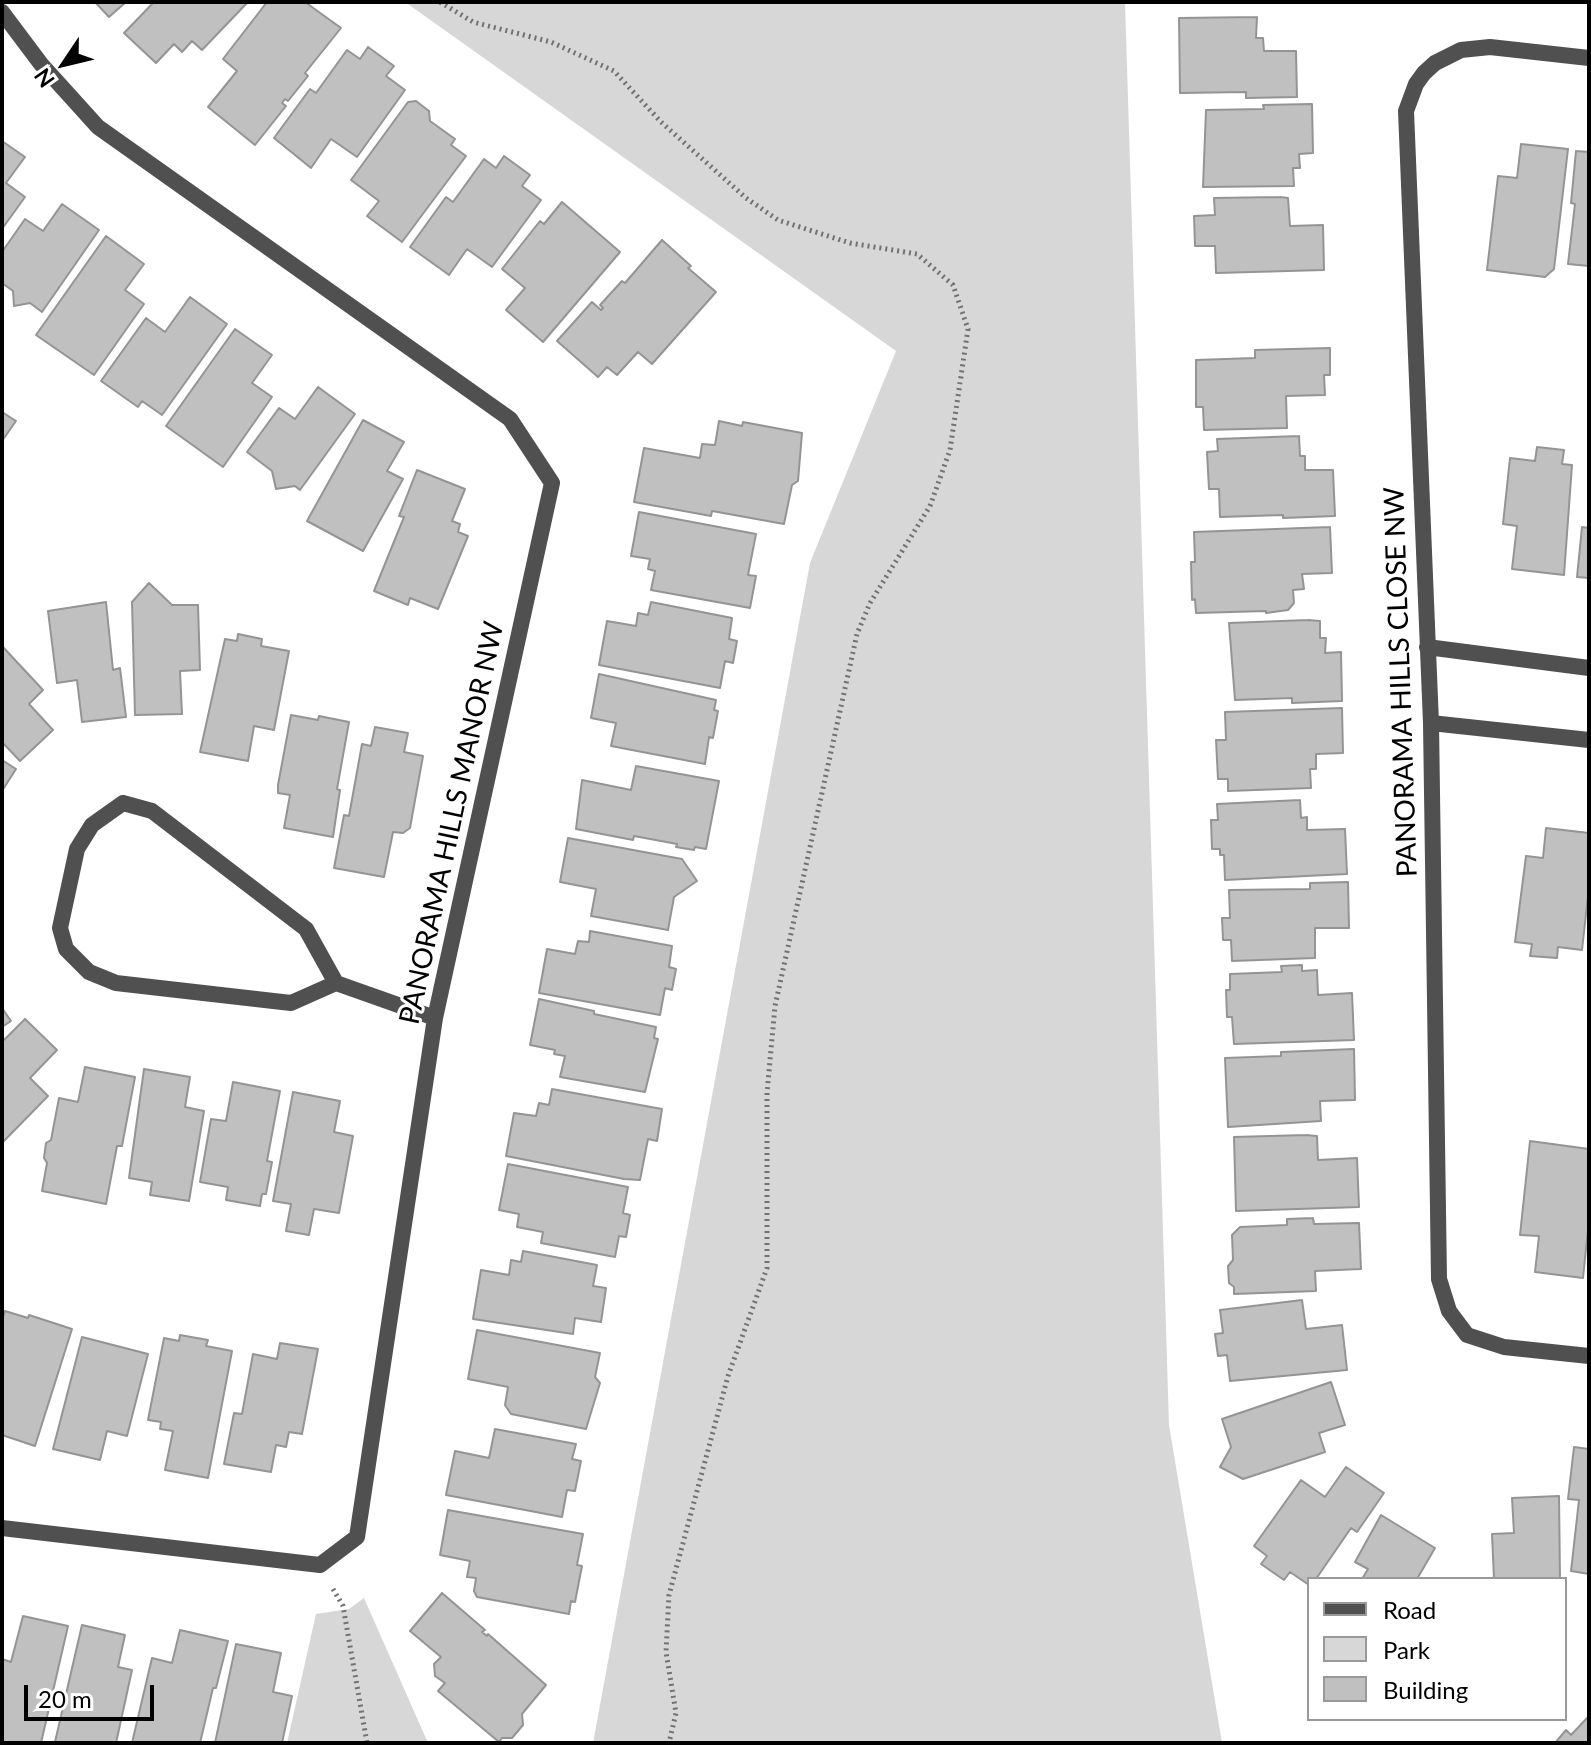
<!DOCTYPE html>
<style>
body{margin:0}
#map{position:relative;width:1591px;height:1745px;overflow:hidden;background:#fff;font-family:Lato,sans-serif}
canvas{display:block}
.frame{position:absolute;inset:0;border:4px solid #000;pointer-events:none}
.legend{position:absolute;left:1307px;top:1577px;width:260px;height:144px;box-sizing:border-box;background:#fff;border:2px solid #999;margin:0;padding:10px 14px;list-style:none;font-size:24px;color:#000}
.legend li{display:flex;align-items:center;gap:16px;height:40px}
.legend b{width:40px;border:2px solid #999}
.north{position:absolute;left:24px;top:24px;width:80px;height:80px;-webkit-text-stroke:6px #fff;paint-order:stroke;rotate:235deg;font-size:22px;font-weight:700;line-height:32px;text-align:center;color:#000}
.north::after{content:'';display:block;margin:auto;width:28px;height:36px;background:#000;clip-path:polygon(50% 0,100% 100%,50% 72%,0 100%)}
.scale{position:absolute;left:24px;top:1685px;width:130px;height:36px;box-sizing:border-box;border:4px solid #000;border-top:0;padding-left:10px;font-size:24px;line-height:28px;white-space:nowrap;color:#000;-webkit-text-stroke:6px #fff;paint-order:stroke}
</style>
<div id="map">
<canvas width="1591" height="1745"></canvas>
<div class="frame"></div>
<ul class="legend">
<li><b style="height:10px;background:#505050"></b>Road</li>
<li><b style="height:22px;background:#d7d7d7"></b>Park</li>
<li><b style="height:22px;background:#c0c0c0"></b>Building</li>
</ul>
<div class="north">N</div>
<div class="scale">20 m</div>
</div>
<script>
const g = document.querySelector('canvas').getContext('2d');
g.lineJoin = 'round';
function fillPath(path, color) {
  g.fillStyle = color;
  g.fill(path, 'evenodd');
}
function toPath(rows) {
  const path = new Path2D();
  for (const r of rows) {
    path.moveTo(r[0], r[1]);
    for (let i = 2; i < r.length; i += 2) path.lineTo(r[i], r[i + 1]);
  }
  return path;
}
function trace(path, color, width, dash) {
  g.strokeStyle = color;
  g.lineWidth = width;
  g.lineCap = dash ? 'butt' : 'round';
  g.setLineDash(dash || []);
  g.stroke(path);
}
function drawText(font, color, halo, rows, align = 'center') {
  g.font = font + ' Lato,sans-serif';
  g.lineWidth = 6;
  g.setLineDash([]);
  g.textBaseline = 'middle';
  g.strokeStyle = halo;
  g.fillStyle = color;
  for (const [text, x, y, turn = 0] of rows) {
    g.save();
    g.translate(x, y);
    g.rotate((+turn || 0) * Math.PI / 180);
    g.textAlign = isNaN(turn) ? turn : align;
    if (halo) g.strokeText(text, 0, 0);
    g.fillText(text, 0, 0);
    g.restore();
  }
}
fillPath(toPath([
 [405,2,1125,2,1169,1425,1222,1743,593,1743,810,563,896,351],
 [364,1598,428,1743,287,1743,316,1614,349,1609]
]), '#d7d7d7');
const building = toPath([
 [95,2,126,2,109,17,95,2],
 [154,2,248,2,202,50,192,41,182,52,174,44,156,63,124,33,154,2],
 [267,2,305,2,341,28,305,73,308,76,288,101,285,99,282,103,286,106,255,145,208,107,237,71,223,59,267,2],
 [1257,17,1256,38,1263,38,1264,51,1296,51,1297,97,1246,98,1246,92,1180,93,1179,18,1257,17],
 [368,47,394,66,386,76,405,90,357,157,331,139,311,168,274,138,310,89,316,93,347,50,360,59,368,47],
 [416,101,429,111,430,121,455,139,451,145,466,156,402,242,367,216,379,201,351,180,408,102,416,101],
 [1312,104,1313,153,1299,154,1300,168,1293,168,1294,186,1203,187,1206,110,1264,109,1263,105,1312,104],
 [2,141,25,157,6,183,25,197,2,229,2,141],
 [1521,144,1568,149,1554,269,1545,277,1487,270,1498,176,1517,178,1521,144],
 [1576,151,1589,152,1589,266,1568,264,1575,204,1571,203,1576,151],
 [504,156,530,175,522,186,541,200,492,267,467,249,449,275,410,247,446,197,453,202,484,159,496,168,504,156],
 [1280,197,1288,198,1290,226,1323,225,1324,270,1216,273,1215,246,1195,246,1194,216,1215,215,1214,198,1280,197],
 [562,202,620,252,543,342,506,310,525,288,502,269,540,221,544,224,562,202],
 [62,204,99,230,42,312,30,303,14,306,13,291,2,283,2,252,25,219,43,231,62,204],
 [106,236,144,264,125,290,144,304,94,375,36,335,106,236],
 [662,240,691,266,688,268,716,292,652,364,638,352,617,375,607,367,598,377,557,341,592,302,601,310,603,308,600,305,622,281,625,283,662,240],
 [190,297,227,324,162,415,142,401,138,407,101,381,146,318,165,332,190,297],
 [235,329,272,355,252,383,272,397,223,467,166,426,235,329],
 [1330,348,1330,375,1324,375,1325,395,1286,396,1287,428,1204,430,1203,407,1196,407,1196,360,1255,358,1255,350,1330,348],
 [318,387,355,414,300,490,295,486,276,489,272,471,247,452,279,408,295,419,318,387],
 [2,412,16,421,2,441,2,412],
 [363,420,404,442,387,471,403,479,363,551,307,521,363,420],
 [719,421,742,426,743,422,802,433,798,481,792,485,784,524,712,511,711,516,634,502,644,448,700,458,702,444,715,445,719,421],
 [1299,436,1300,456,1305,456,1305,470,1333,470,1335,516,1283,518,1283,515,1220,517,1219,489,1209,489,1207,452,1218,451,1217,439,1299,436],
 [1537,447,1564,450,1562,464,1572,465,1564,575,1512,569,1517,526,1503,524,1510,458,1535,461,1537,447],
 [417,470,465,489,452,521,460,524,458,532,468,536,438,609,410,598,408,605,374,591,404,517,399,516,417,470],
 [639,512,756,534,748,575,756,576,750,608,651,590,655,571,648,569,650,559,631,556,639,512],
 [1589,524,1589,578,1577,577,1582,527,1589,528,1589,524],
 [1330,527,1332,573,1302,574,1304,589,1293,590,1294,603,1288,610,1266,613,1266,611,1196,613,1195,599,1192,600,1191,562,1195,562,1194,532,1330,527],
 [149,583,172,605,198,605,200,670,180,671,182,714,135,715,132,602,149,583],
 [106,602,113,670,120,668,126,717,82,722,77,680,57,683,48,611,106,602],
 [651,602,732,618,729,639,737,641,733,663,725,661,720,688,599,665,607,621,636,626,638,613,648,615,651,602],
 [1308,620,1320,621,1320,638,1326,638,1325,653,1341,652,1342,701,1292,703,1292,698,1235,700,1229,623,1308,620],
 [238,634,262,639,261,646,289,651,274,730,254,726,248,761,200,752,225,639,237,641,238,634],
 [2,646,43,690,29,704,53,730,20,761,2,742,2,646],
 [599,674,716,700,714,710,718,711,713,738,709,737,705,764,611,746,616,723,591,718,599,674],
 [1342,708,1343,753,1316,754,1316,769,1310,769,1311,788,1228,791,1228,779,1218,779,1216,740,1226,740,1225,712,1342,708],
 [291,715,318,720,319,716,349,722,337,789,340,790,333,837,284,828,290,795,278,793,278,785,291,715],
 [375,727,408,733,404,752,423,756,410,828,403,833,393,832,384,877,334,868,344,815,349,816,362,744,371,746,375,727],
 [2,760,16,769,2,791,2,760],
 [636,766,719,781,706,849,695,847,694,850,676,847,677,844,634,836,633,840,576,829,582,780,631,790,636,766],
 [1300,800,1301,818,1307,817,1307,830,1345,829,1347,874,1225,880,1224,855,1220,855,1220,849,1212,849,1211,820,1218,820,1217,804,1300,800],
 [1546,828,1589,833,1589,887,1582,950,1558,947,1557,958,1530,956,1532,944,1515,942,1526,856,1543,858,1546,828],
 [568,838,682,859,697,881,674,897,668,930,591,916,596,889,560,882,568,838],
 [1348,882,1349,928,1315,928,1315,958,1232,961,1231,940,1223,940,1222,918,1230,918,1229,890,1310,889,1310,883,1348,882],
 [590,931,672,946,669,967,676,969,672,990,665,988,660,1015,539,993,547,949,575,954,578,941,589,942,590,931],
 [1302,965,1302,971,1317,970,1318,995,1352,993,1354,1040,1234,1044,1232,1017,1227,1017,1226,990,1230,990,1230,974,1282,972,1281,966,1302,965],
 [539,999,594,1011,594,1014,656,1027,654,1038,658,1039,645,1092,560,1077,565,1056,554,1054,555,1050,530,1045,539,999],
 [2,1008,11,1021,2,1027,2,1008],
 [25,1019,57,1050,30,1078,48,1096,2,1143,2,1042,25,1019],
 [1354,1049,1355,1100,1320,1101,1321,1121,1228,1127,1225,1058,1281,1056,1281,1052,1354,1049],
 [85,1067,135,1077,122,1146,117,1146,106,1204,42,1191,47,1163,44,1158,46,1143,51,1140,59,1098,78,1102,85,1067],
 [144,1069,190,1077,185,1107,204,1111,189,1201,150,1195,152,1182,129,1178,144,1069],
 [233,1082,280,1091,267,1161,272,1162,266,1194,262,1194,260,1206,226,1200,228,1187,200,1182,211,1119,226,1121,233,1082],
 [552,1089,662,1109,657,1141,648,1139,640,1180,624,1179,506,1156,514,1113,536,1116,539,1103,549,1105,552,1089],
 [293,1092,340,1101,334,1132,353,1136,339,1213,314,1209,309,1235,286,1231,291,1204,273,1201,293,1092],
 [1306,1135,1317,1136,1318,1160,1357,1158,1359,1207,1236,1211,1234,1137,1306,1135],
 [1530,1141,1589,1149,1589,1220,1583,1278,1535,1272,1539,1236,1520,1235,1530,1141],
 [508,1164,628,1187,623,1213,630,1215,626,1237,619,1236,615,1257,541,1243,543,1232,517,1227,519,1214,499,1210,508,1164],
 [1313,1218,1314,1224,1359,1223,1361,1269,1315,1271,1316,1291,1234,1294,1234,1287,1229,1283,1228,1266,1233,1260,1232,1235,1240,1227,1287,1225,1287,1219,1313,1218],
 [523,1251,597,1265,593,1286,606,1288,601,1322,575,1318,573,1334,473,1319,481,1270,509,1275,511,1260,521,1262,523,1251],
 [1302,1300,1306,1329,1342,1325,1347,1370,1230,1381,1227,1355,1218,1356,1215,1334,1223,1333,1220,1310,1302,1300],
 [5,1311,28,1318,29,1315,72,1329,35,1446,2,1435,2,1320,5,1311],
 [477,1330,600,1353,595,1377,600,1383,586,1429,511,1414,505,1405,508,1387,468,1379,477,1330],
 [180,1335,208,1340,206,1346,232,1351,208,1478,165,1470,173,1431,160,1429,161,1422,148,1420,164,1338,179,1341,180,1335],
 [82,1337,148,1354,127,1436,107,1431,100,1460,53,1449,82,1337],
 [280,1343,318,1349,302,1434,289,1432,286,1447,276,1445,271,1472,224,1464,234,1413,242,1414,253,1354,277,1359,280,1343],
 [1331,1382,1345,1425,1319,1433,1325,1452,1243,1479,1220,1467,1231,1447,1222,1419,1331,1382],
 [495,1429,576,1444,572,1459,581,1461,575,1491,567,1490,562,1517,446,1495,455,1451,489,1458,495,1429],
 [1574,1447,1589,1449,1589,1574,1571,1571,1579,1500,1568,1499,1574,1447],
 [1346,1467,1384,1493,1357,1532,1351,1528,1316,1579,1309,1579,1309,1585,1290,1572,1284,1580,1261,1564,1267,1556,1254,1546,1301,1480,1325,1497,1346,1467],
 [1559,1496,1560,1579,1494,1579,1492,1534,1514,1533,1512,1498,1559,1496],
 [448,1510,583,1534,577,1565,582,1566,575,1602,571,1601,569,1614,477,1597,474,1591,476,1578,467,1577,470,1561,440,1555,448,1510],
 [1381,1515,1435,1548,1417,1579,1362,1579,1368,1569,1355,1562,1381,1515],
 [442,1593,485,1630,482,1632,487,1636,488,1634,546,1685,522,1714,523,1725,512,1738,502,1738,499,1742,438,1691,445,1683,435,1676,434,1664,441,1657,410,1631,442,1593],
 [23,1616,68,1626,41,1743,2,1743,2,1659,11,1662,23,1616],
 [82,1625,125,1635,118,1667,132,1670,116,1743,55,1742,82,1625],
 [180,1630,228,1641,216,1688,213,1688,200,1743,132,1743,152,1658,172,1663,180,1630],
 [236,1644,281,1653,273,1692,292,1696,282,1743,215,1743,236,1644],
 [1589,1716,1589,1743,1555,1743,1566,1730,1571,1735,1589,1716]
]);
fillPath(building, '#c0c0c0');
trace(building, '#949494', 2);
trace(toPath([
 [440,2,473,22,551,42,614,71,661,122,746,198,778,220,850,243,917,254,953,285,968,329,950,450,930,506,870,603,857,634,775,1006,767,1093,767,1268,728,1376,669,1595,666,1652,676,1713,669,1743],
 [333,1589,343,1606,367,1743]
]), '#727272', 5, [2, 4]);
trace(toPath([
 [2,12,41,64,98,127,510,419,552,483,435,1018,357,1537,320,1565,2,1528],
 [1589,58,1490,47,1461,50,1435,63,1424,73,1416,84,1406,111,1431,723,1439,1279,1449,1311,1467,1335,1504,1347,1589,1356],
 [1427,647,1589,668],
 [1431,723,1589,740],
 [123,803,152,811,306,929,336,983,291,1003,116,983,89,972,66,949,60,928,77,849,92,825,123,803],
 [336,983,435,1018]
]), '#505050', 16);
drawText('28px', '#000', '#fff', [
 ["PANORAMA HILLS CLOSE NW",1401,682,-92],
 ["PANORAMA HILLS MANOR NW",452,823,-78]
]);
</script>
